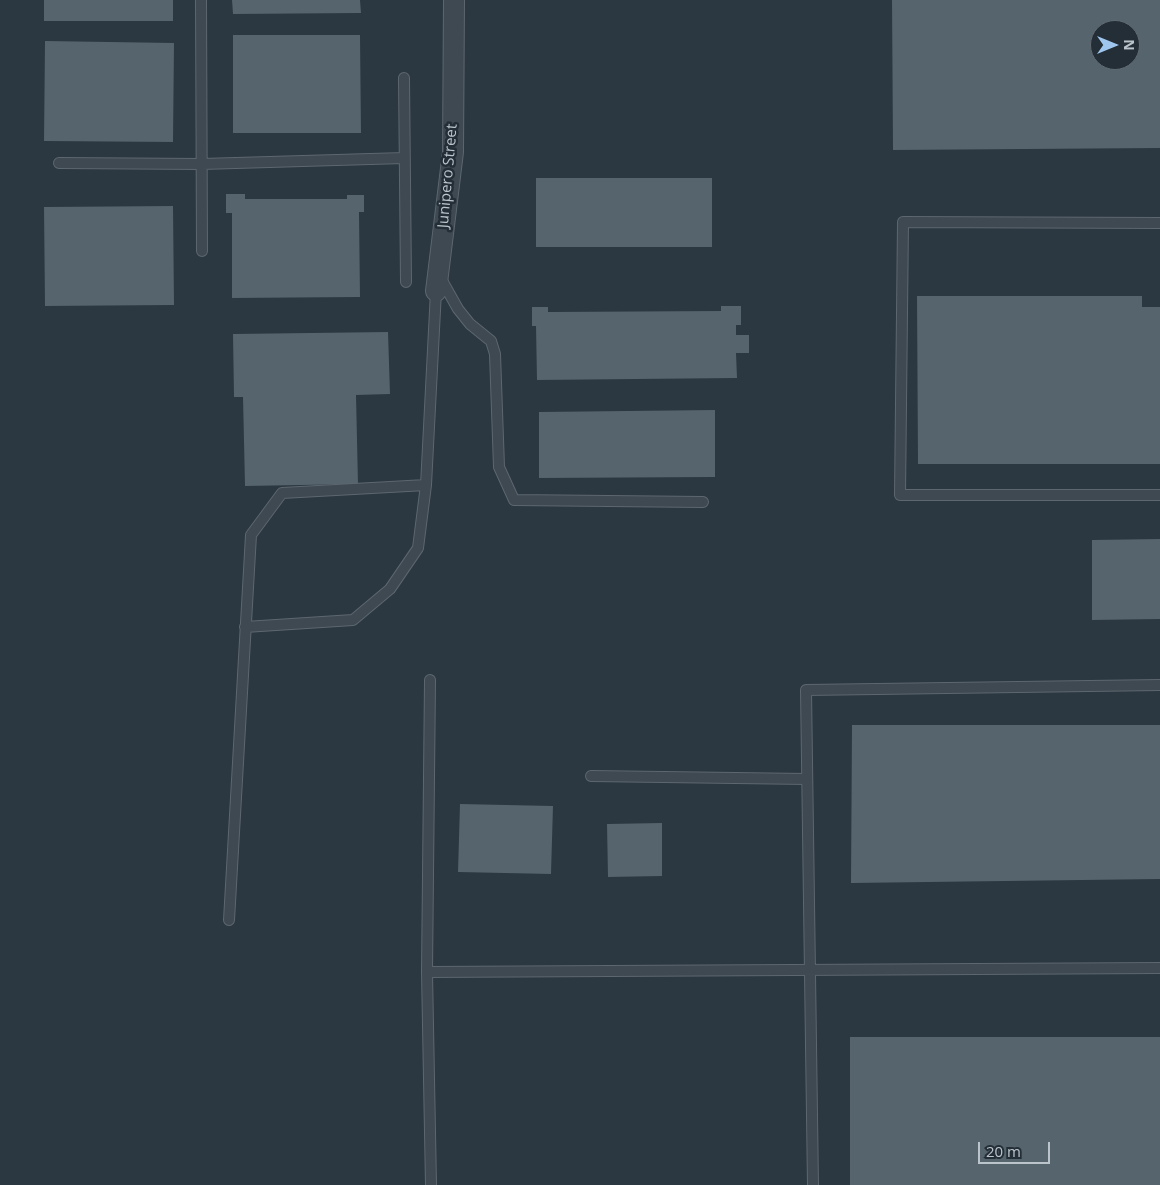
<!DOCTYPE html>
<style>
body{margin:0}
#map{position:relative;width:1160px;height:1185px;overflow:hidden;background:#2b3741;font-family:"Open Sans",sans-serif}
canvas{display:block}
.north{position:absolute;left:1090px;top:20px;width:50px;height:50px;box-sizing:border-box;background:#232e37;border:1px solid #606a72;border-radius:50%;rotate:90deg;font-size:14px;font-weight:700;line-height:20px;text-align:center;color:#bcc4cb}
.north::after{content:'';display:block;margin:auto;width:18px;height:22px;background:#9ec6ee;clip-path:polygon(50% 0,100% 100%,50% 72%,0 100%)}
.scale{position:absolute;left:978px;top:1142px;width:72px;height:22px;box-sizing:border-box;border:2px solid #bcc4cb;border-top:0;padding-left:6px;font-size:15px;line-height:18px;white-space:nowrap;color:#bcc4cb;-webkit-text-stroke:4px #232e37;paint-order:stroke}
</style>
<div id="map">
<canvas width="1160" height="1185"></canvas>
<div class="north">N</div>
<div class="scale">20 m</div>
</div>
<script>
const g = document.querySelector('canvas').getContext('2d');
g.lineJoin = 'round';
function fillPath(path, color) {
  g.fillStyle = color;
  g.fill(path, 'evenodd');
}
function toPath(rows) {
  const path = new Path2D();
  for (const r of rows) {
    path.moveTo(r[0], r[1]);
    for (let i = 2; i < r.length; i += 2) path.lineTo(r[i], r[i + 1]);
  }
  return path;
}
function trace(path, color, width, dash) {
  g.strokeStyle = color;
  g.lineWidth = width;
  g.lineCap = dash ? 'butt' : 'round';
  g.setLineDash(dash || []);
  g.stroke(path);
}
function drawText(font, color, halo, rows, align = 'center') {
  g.font = font + ' "Open Sans",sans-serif';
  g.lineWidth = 5;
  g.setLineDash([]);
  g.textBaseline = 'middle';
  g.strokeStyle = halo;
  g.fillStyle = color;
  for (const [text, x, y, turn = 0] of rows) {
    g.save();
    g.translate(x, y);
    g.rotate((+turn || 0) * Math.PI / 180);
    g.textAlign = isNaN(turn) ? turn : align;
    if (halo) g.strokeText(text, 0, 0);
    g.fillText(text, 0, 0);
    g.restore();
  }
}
fillPath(toPath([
 [44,0,173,0,173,21,44,21],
 [232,0,360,0,361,13,233,14],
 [892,0,1160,0,1160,148,893,150],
 [1100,30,1130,30,1130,60,1100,60],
 [233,35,360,35,361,133,233,133],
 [45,41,174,43,173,142,44,141],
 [536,178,712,178,712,247,536,247],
 [226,194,245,194,245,199,347,199,347,195,364,195,364,212,359,212,360,297,232,298,232,213,226,213],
 [173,206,174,305,45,306,44,207],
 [917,296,1142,296,1142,307,1160,307,1160,464,918,464],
 [721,306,741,306,741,325,736,325,736,335,749,335,749,353,736,353,737,378,537,380,536,326,532,326,532,307,548,307,548,312,721,311],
 [388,332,390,394,356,395,358,484,245,486,243,397,234,397,233,334],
 [715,410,715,477,539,478,539,412],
 [1160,539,1160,619,1092,620,1092,540],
 [852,725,1160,725,1160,879,851,883],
 [460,804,553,806,551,874,458,872],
 [662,823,662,876,608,877,607,824],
 [850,1037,1160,1037,1160,1185,850,1185]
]), '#56646e');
const service = toPath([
 [201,0,202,251],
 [404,78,406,282],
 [59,163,202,164,404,158],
 [1160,223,903,222,900,495,1160,495],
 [440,277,458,309,470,324,491,341,495,354,499,467,514,500,703,502],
 [245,627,353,620,390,589,418,548,426,485,436,291],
 [430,680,427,972,431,1185],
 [591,776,807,779],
 [229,920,251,535,282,493,426,485],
 [427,972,1160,968],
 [813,1185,806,690,1160,685]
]);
const minor = toPath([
 [436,291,453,152,454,0]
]);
trace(service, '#5d676f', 12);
trace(minor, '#5d676f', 22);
trace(service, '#3f4951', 10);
trace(minor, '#3f4951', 20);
drawText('15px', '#bcc4cb', '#232e37', [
 ["Junipero Street",448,176,-85]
]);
</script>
